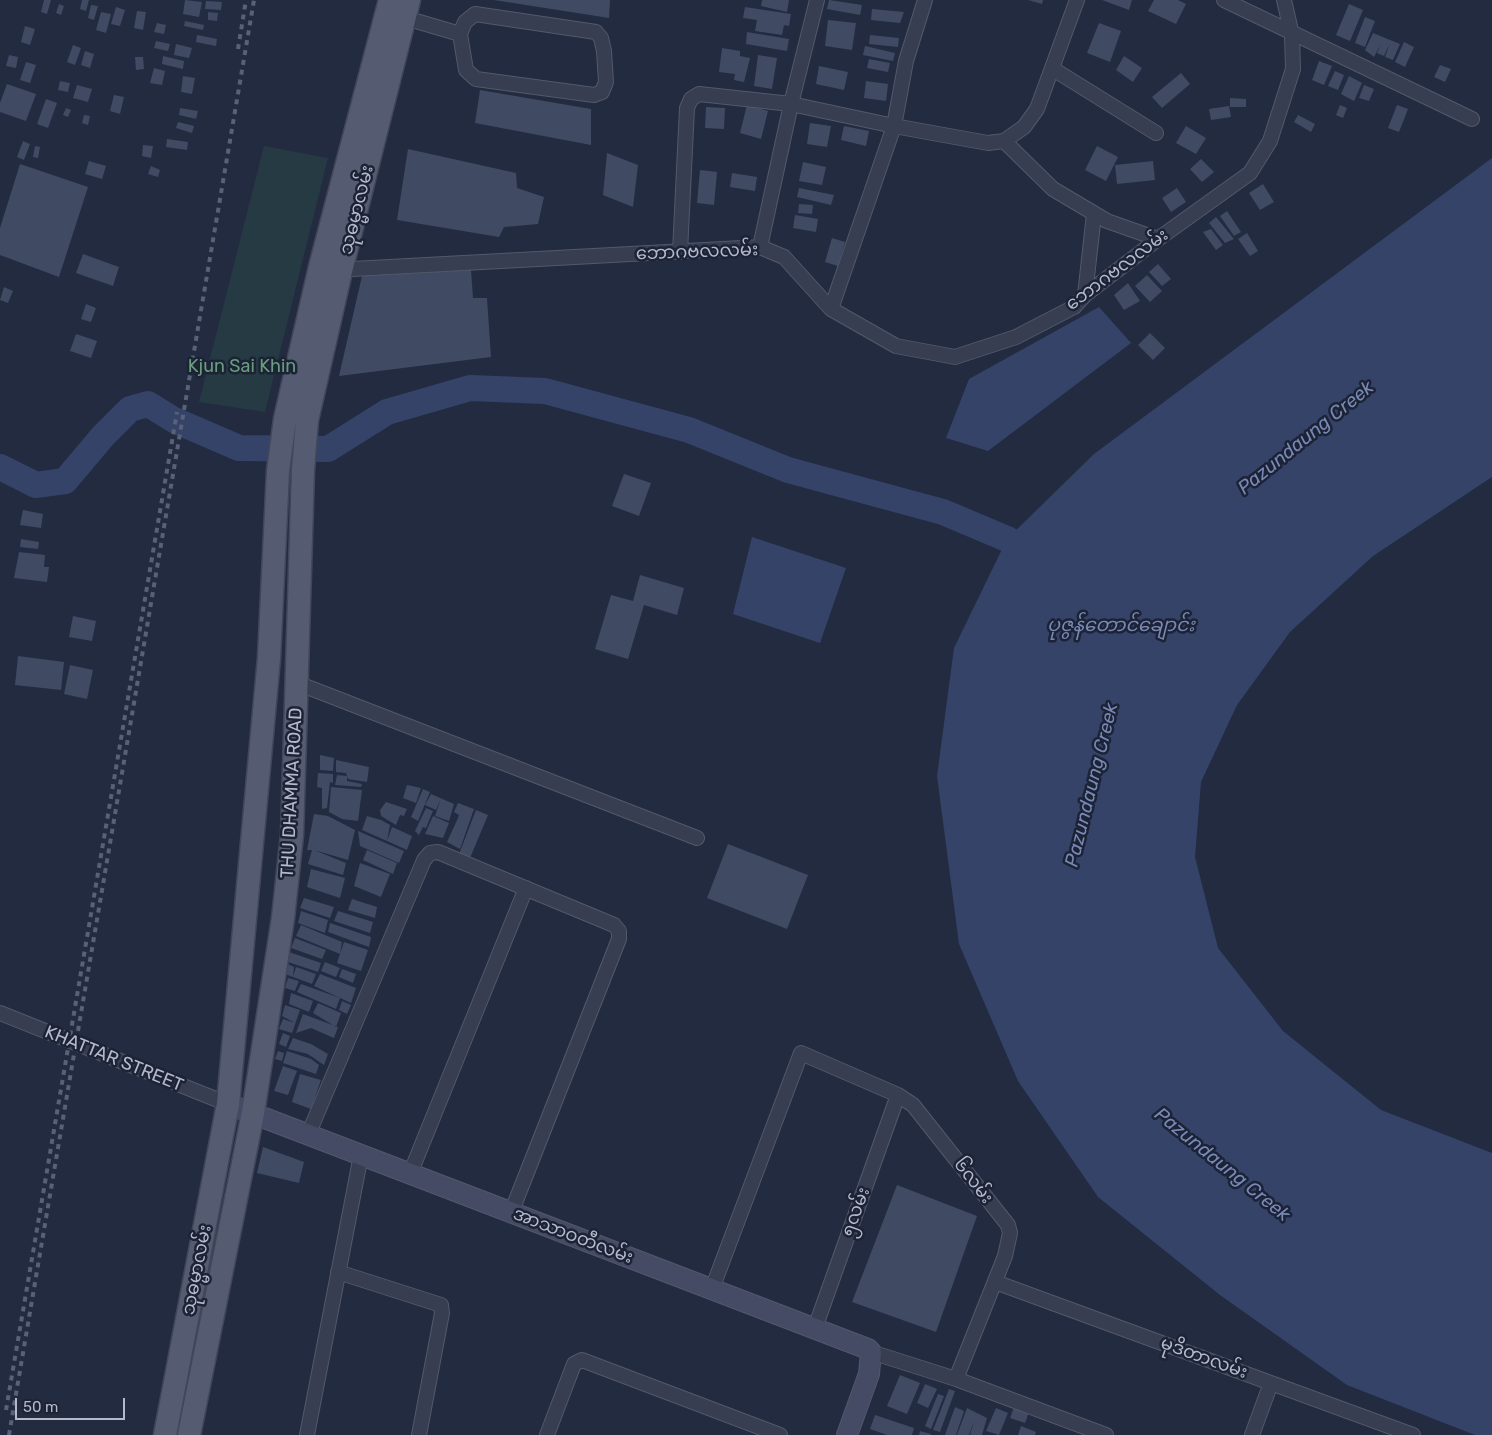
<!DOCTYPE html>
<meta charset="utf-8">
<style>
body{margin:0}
#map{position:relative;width:1492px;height:1435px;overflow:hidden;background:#232b41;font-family:Rubik,sans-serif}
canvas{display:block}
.scale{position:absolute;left:15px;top:1398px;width:110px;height:22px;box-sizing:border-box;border:2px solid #b4b9cb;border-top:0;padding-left:6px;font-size:15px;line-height:18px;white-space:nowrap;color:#b4b9cb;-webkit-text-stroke:4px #1c2336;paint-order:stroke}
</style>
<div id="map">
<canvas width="1492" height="1435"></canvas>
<div class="scale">50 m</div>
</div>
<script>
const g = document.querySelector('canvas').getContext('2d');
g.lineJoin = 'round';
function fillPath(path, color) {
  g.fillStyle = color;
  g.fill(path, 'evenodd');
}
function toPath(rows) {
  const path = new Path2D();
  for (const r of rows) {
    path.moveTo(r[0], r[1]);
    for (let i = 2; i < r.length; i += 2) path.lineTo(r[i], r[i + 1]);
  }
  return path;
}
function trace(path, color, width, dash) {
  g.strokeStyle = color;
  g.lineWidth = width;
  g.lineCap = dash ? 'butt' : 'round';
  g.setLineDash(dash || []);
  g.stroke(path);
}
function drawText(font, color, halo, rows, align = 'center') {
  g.font = font + ' Rubik,"Noto Sans Myanmar",sans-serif';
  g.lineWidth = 5;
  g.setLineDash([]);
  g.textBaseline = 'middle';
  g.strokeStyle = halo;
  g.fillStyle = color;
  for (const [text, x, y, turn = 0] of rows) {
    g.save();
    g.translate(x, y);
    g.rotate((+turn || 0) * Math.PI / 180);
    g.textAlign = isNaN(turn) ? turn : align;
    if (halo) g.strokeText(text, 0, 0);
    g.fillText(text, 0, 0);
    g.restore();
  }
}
fillPath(toPath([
 [264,146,328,158,265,412,199,402]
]), '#253a42');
fillPath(toPath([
 [1492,158,1492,477,1373,556,1290,632,1237,705,1201,782,1195,857,1218,948,1283,1031,1381,1110,1492,1153,1492,1435,1475,1435,1347,1385,1220,1295,1098,1197,1018,1081,959,944,937,776,954,648,1007,539,1094,454],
 [1099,307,1131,343,988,451,946,438,969,379],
 [752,537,846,568,820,643,733,614]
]), '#354369');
trace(toPath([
 [0,467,36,485,65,481,103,436,130,409,148,404,174,420,239,448,328,449,387,412,470,388,545,391,689,430,788,470,943,512,1007,539,1038,557]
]), '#354369', 26);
fillPath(toPath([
 [44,0,51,0,47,14,41,12],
 [82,0,89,0,86,11,80,9],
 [185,0,202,2,199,17,183,14],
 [494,0,610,0,609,18],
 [762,0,789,0,787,12,761,6],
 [829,0,862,5,860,15,827,9],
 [1028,0,1043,0,1042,4],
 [1102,0,1132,0,1129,10],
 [1154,0,1178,0,1186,4,1176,24,1148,11],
 [206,1,222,2,221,10,205,9],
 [59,4,64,6,61,15,56,13],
 [1349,4,1363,10,1350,41,1336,35],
 [91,5,98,6,94,20,88,18],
 [116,7,125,10,120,26,111,24],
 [745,7,791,14,789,26,784,25,782,35,755,31,757,20,743,18],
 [872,9,904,12,900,23,871,20],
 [137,11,146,12,143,30,134,28],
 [101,12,111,14,106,33,96,30],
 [208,12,218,13,217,21,208,20],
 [1365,17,1375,21,1365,47,1355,43],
 [828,20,856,23,852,50,825,46],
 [185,21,204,25,203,30,184,26],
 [157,23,166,25,164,34,154,32],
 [1099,23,1121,31,1110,62,1087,53],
 [25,26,35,29,30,45,21,42],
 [747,32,789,39,787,51,746,44],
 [1373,33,1400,44,1393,60,1385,57,1390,43,1384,56,1377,53,1381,44,1374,57,1365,50],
 [197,35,217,39,216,46,196,42],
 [870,35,899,38,898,47,869,44],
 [156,41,170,44,168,51,154,48],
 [1404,42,1414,47,1405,67,1395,62],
 [176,44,192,48,189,58,174,55],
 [73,45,81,48,75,65,67,62],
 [865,46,895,53,893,61,863,55],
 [722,48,740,51,740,56,750,58,744,82,734,80,735,74,719,72],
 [85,51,94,54,90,68,81,65],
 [9,55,18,57,16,68,6,66],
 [758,55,777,58,772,89,754,86],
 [163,56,184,61,183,69,162,64],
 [1124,56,1142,68,1133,82,1116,70],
 [135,57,143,57,144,69,136,70],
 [869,59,890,63,888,72,867,68],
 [1319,61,1332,66,1324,85,1312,80],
 [26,62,36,65,30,83,20,80],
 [1440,65,1451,69,1445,82,1434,77],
 [819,66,848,72,844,90,816,84],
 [154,68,165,71,162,85,150,83],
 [1335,71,1344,75,1338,90,1328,86],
 [1181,73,1190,84,1162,108,1152,97],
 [183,76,195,78,192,94,181,92],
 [1349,76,1362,83,1354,101,1341,94],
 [60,81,70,83,68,92,58,90],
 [866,81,888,84,886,101,864,98],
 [7,84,36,94,26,121,0,112,0,103],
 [77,85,92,89,88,102,73,98],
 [1364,85,1374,89,1369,101,1359,98],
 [480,90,591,109,591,145,475,123],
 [114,95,124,97,120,114,110,111],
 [1230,98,1246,99,1246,107,1230,107],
 [46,99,57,103,48,128,37,124],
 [747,105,768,111,761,139,740,133],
 [1340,105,1347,108,1343,118,1336,115],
 [1397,105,1408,109,1399,132,1388,128],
 [1229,106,1231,117,1211,120,1209,109],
 [706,107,725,108,724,129,705,128],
 [66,108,71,110,68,117,63,115],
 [180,108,198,111,196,119,179,115],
 [84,115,90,116,88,125,82,123],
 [1298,115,1315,124,1311,132,1294,122],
 [178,122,194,126,192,133,176,128],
 [810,123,831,126,827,147,807,144],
 [844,126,869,131,866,146,841,140],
 [1186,126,1206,138,1196,154,1176,143],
 [167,139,188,142,187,150,166,147],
 [23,141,30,144,24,160,17,157],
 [143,145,153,146,151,158,142,156],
 [35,146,40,147,38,158,33,157],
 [1097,146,1118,157,1106,181,1085,170],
 [408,149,516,173,517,188,544,197,538,224,504,227,499,237,397,220],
 [607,153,638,165,633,207,603,195],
 [1201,159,1214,172,1202,182,1190,169],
 [89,161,106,166,102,179,85,174],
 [1153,161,1155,180,1117,184,1115,165],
 [803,162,826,167,822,185,799,181],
 [20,164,88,187,59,277,0,255,0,228],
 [151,166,160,170,158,177,148,174],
 [700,170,717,172,714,205,697,203],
 [732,173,757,177,755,191,730,187],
 [1263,184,1274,202,1260,210,1249,193],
 [799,188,834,195,831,205,797,197],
 [1177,188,1186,202,1171,212,1162,198],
 [799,204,813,205,812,214,798,213],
 [1227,211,1241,232,1234,236,1220,216],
 [795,215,818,219,816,232,793,228],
 [1216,217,1234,239,1225,243,1209,223],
 [1211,229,1223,245,1216,250,1203,232],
 [1247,233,1258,251,1250,256,1238,239],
 [832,238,845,242,838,266,825,262],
 [83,254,119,267,113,286,76,273],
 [1158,264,1171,279,1162,286,1149,272],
 [471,270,473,298,487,298,491,357,339,376,362,276],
 [1147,275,1162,291,1150,302,1135,286],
 [1128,283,1140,301,1124,310,1114,295],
 [4,287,13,291,8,303,0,300],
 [86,304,96,308,91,322,81,319],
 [1150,333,1165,348,1153,360,1138,345],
 [76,334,97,341,91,358,70,351],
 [624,474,651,483,639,516,612,506],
 [23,510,43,514,41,528,20,525],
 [21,539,39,542,38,549,20,547],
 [19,552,45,555,44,567,49,567,47,582,14,578],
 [640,575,684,588,677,615,644,605,628,659,595,649,611,595,633,601],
 [73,616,96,621,92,641,69,637],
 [18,656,64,662,61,690,15,685],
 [70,665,93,670,87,699,64,694],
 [320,755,334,758,333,771,320,770],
 [336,760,369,767,367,782,348,779,346,773,336,772],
 [318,773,333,774,333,783,330,782,327,808,322,809,322,788,317,787],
 [337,775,347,776,347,781,362,784,361,787,335,785],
 [407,785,421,788,416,803,403,798],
 [331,787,362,790,358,821,342,819,329,812],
 [423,789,430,792,418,821,411,817],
 [431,794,454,804,449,821,435,816,441,798,436,810,425,805],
 [386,802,407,809,404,816,400,815,396,825,381,816,380,810],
 [458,803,474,809,460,849,447,842,458,818,459,815,454,812],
 [426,808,433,811,426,828,423,827,419,835,415,831],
 [476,810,488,815,470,858,459,854],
 [314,814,328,816,355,830,348,860,314,850,346,863,343,875,308,864,312,850,307,850],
 [367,816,381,820,390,825,387,841,362,830],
 [433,816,449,823,443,838,425,834],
 [392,827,412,836,407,850,387,841],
 [358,831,404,851,399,863,360,846],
 [728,844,808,875,787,929,707,898],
 [367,850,397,863,393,874,363,860],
 [360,863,390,874,381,897,354,886],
 [311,869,345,878,340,898,307,887],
 [304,898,334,907,330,918,300,908],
 [352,899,377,907,375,918,348,910],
 [301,911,328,920,325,933,298,923],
 [338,911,373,922,370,933,334,921],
 [330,923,371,937,369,947,328,932],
 [301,925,342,942,340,954,344,942,368,950,361,971,337,963,340,954,296,936],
 [295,938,326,950,322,959,291,948],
 [289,952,321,963,318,972,288,962],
 [325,962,340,968,336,977,321,971],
 [288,964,294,967,293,977,285,974],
 [296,967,316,974,312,984,293,977],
 [342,969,356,974,353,983,339,977],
 [320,974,356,988,351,1003,314,986],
 [288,978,299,981,295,991,285,988],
 [301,984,340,998,336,1009,297,992],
 [291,993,313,1001,309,1012,289,1004],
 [342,1001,351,1005,347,1014,339,1010],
 [318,1003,341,1013,336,1027,313,1013],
 [285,1005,300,1010,292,1033,279,1029,283,1019,295,1023,282,1016],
 [303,1014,338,1027,334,1038,311,1028,296,1033],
 [283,1033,290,1036,286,1047,279,1044],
 [293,1038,311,1044,328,1054,324,1065,308,1054,288,1049],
 [278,1051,284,1053,282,1061,275,1059],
 [287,1051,311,1059,319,1065,316,1074,283,1063],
 [283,1066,297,1071,288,1095,274,1091],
 [300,1074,321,1080,311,1109,292,1102],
 [263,1147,304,1162,299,1183,257,1173],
 [897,1185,977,1216,936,1332,852,1302],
 [900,1375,920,1383,907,1414,887,1406],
 [925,1384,937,1389,928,1408,917,1403],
 [949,1389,955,1391,940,1432,933,1430],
 [938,1394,944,1396,931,1429,925,1426],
 [955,1407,964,1411,956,1435,945,1435],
 [1014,1407,1029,1412,1025,1423,1010,1418],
 [967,1408,987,1418,982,1435,970,1435,974,1421,969,1435,957,1435],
 [996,1408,1008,1413,999,1435,986,1431],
 [875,1415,914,1428,912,1435,887,1435,870,1429],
 [1021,1426,1036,1432,1035,1435,1018,1435],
 [920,1431,931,1434,931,1435,919,1435]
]), '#414a63');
const minor = toPath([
 [1224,0,1472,119],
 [475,14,596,32,601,38,604,51,606,82,602,92,594,95,476,79,466,70,460,34,465,22,475,14],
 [399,16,460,34],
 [1053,69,1156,133],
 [1004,141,1024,127,1037,109,1077,0],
 [760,247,791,104,817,0],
 [680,252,687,108,691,99,699,94,791,104,894,126,988,143,1004,141,1053,189,1107,221,1158,239],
 [334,270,760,247,784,257,831,309,896,346,955,357,1016,337,1074,307,1085,295,1158,239,1250,173,1270,141,1293,69,1292,35,1284,0],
 [1085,295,1094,214],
 [831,309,894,126,906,61,925,0],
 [297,683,697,838],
 [0,1013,228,1104],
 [308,1135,424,860,430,853,438,852,614,925,619,931,619,939,511,1213],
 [410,1174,526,888],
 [338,1272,441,1305,442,1313,419,1435],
 [995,1282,1413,1435],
 [712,1289,801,1053,898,1095,913,1105,1008,1225,1010,1233,1005,1256,956,1379],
 [815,1328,898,1095],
 [871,1352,956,1379,1106,1435],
 [307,1435,361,1155],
 [547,1435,574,1364,582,1360,780,1435],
 [1252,1435,1271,1383]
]);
const secondary = toPath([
 [228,1104,868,1349,871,1352,869,1374,847,1435]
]);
const primary = toPath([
 [165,1435,228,1104,269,658,278,471,285,419,320,267,390,0],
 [189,1435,253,1113,283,918,292,835,303,470,307,420,341,271,409,0]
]);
trace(minor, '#52596b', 16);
trace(secondary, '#52596b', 22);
trace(primary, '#41475a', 25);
trace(minor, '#373e51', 14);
trace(secondary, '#454b64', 20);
trace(primary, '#555c71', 22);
trace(toPath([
 [238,49,246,0],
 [6,1410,177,412],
 [9,1435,254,0]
]), '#596178', 4, [5, 5]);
drawText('18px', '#b4b9cb', '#1c2336', [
 ["သုဓမ္မာလမ်း",357,210,-76],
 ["ဘောဂဗလလမ်း",697,252,-2],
 ["ဘောဂဗလလမ်း",1117,270,-37],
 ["THU DHAMMA ROAD",292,793,-87],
 ["KHATTAR STREET",114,1059,22],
 ["၆လမ်း",973,1181,52],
 ["၅လမ်း",856,1212,-70],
 ["အာသာဝတီလမ်း",573,1236,21],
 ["သုဓမ္မာလမ်း",197,1270,-79],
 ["မုဒိတာလမ်း",1204,1358,20]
]);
drawText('18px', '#699e7d', '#1c2336', [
 ["Kjun Sai Khin",242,367]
]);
drawText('italic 19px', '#7989b5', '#1c2336', [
 ["Pazundaung Creek",1306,438,-39],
 ["ပုဇွန်တောင်ချောင်း",1121,626],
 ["Pazundaung Creek",1092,785,-76],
 ["Pazundaung Creek",1222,1165,39]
]);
</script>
